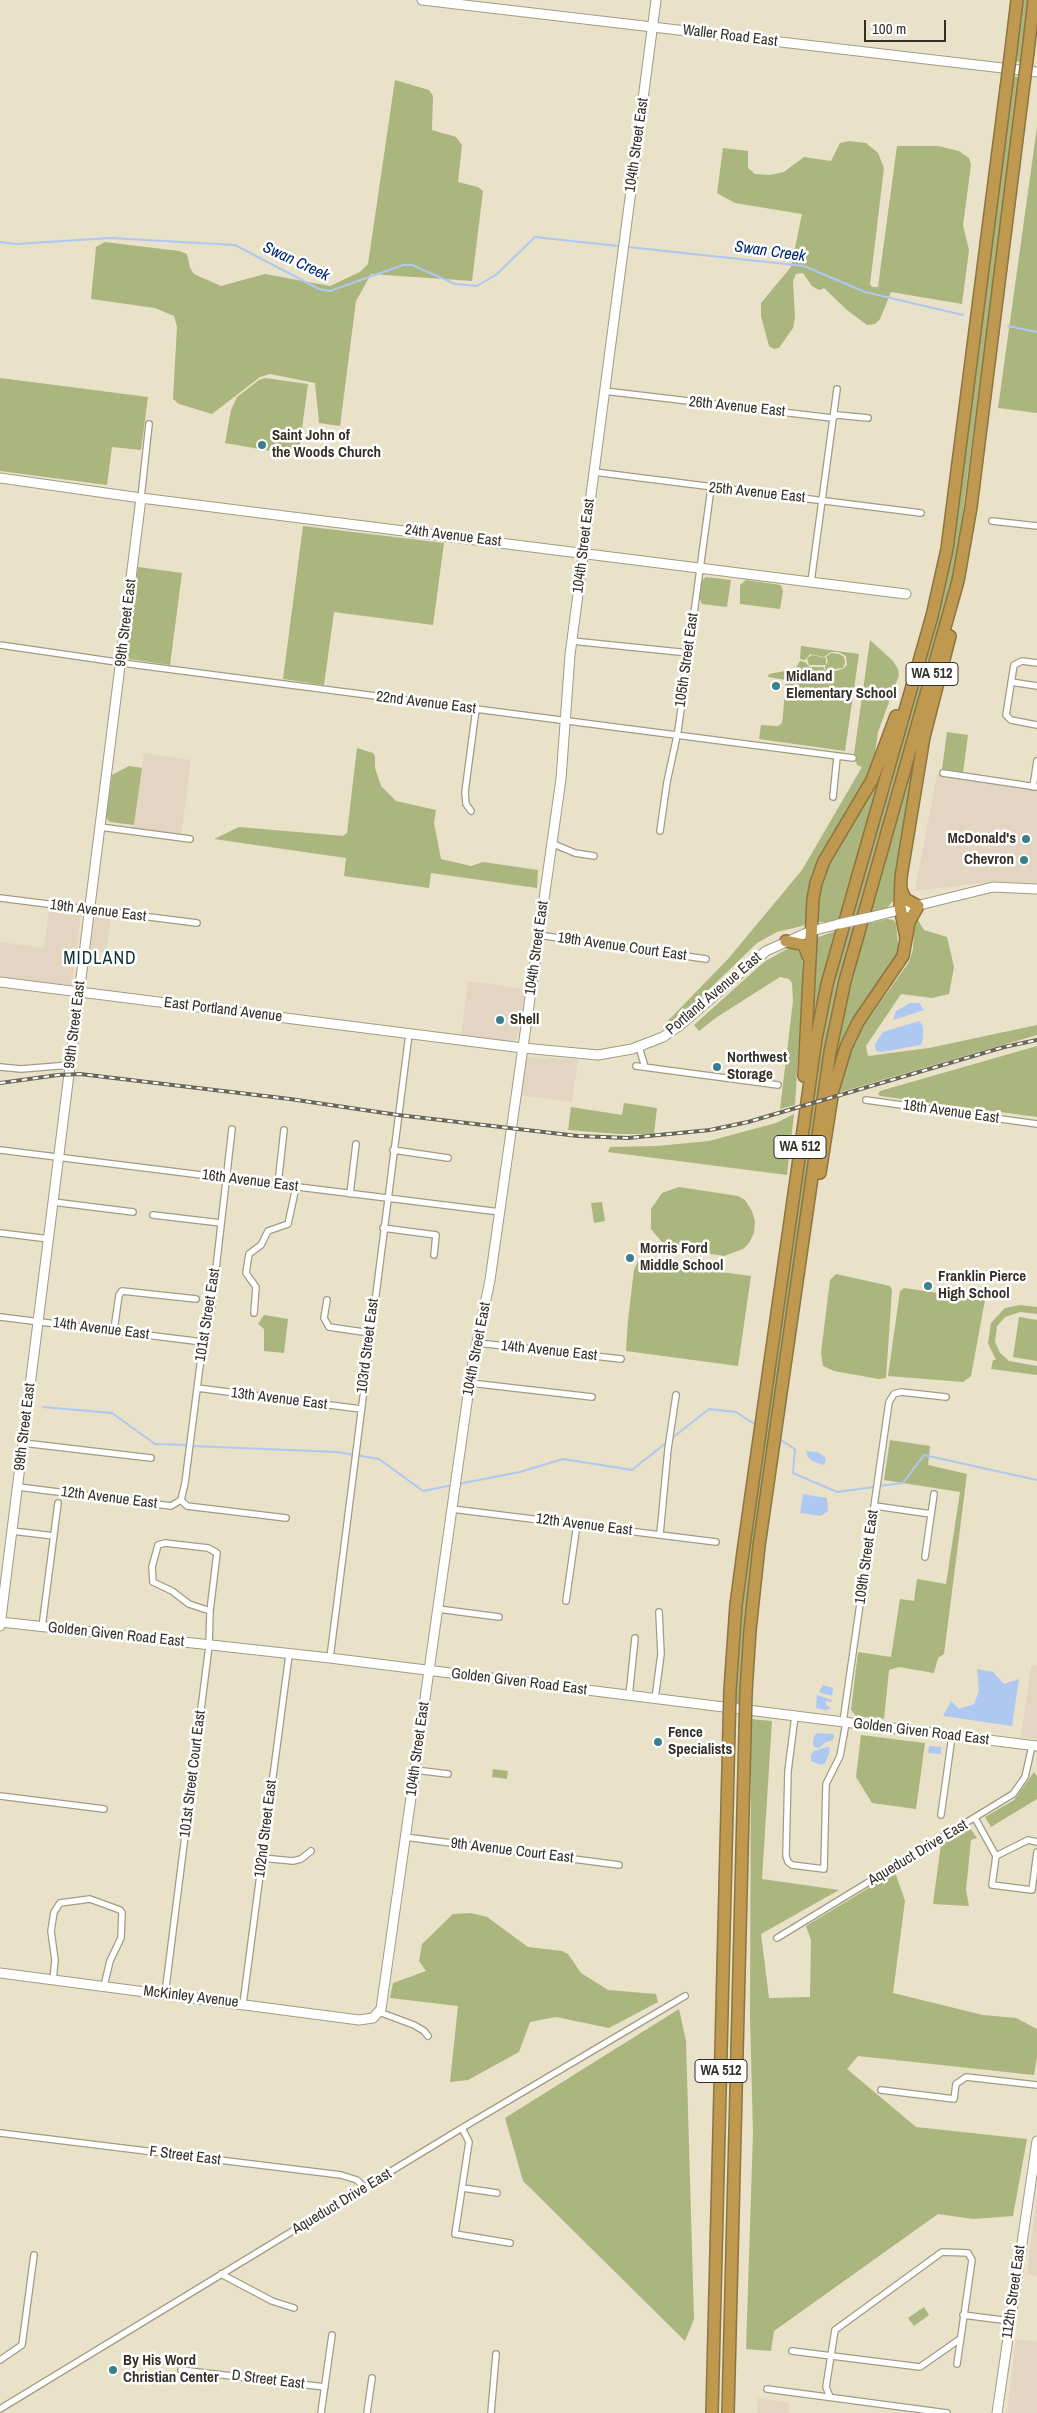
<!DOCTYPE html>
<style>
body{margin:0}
#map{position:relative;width:1037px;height:2413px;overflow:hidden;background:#e9e1c8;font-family:"Archivo Narrow",sans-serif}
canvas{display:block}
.scale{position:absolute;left:864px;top:20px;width:82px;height:22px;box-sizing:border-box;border:2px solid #322f25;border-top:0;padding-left:6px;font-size:15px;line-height:18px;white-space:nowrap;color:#322f25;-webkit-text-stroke:4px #fff;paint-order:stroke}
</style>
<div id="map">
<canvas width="1037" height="2413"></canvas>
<div class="scale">100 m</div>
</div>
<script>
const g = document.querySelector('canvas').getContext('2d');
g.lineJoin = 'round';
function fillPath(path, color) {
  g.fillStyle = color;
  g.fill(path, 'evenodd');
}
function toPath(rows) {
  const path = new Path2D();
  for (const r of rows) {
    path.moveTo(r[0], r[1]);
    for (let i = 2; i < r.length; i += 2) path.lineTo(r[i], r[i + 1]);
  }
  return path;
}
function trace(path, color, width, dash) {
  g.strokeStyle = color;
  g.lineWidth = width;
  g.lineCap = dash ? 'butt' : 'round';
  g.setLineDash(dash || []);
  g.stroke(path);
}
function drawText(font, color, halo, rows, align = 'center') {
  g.font = font + ' "Archivo Narrow",sans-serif';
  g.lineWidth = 5;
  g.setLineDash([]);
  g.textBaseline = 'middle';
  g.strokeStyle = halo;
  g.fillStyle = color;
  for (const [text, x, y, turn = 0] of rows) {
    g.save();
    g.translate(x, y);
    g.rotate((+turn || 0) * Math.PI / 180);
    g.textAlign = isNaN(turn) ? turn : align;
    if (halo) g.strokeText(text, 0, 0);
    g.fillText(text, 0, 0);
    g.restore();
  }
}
fillPath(toPath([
 [144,753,191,760,181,835,134,829],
 [937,774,1037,791,1037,883,998,881,915,891],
 [49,911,81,915,72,986,0,976,0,942,44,948],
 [95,915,111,918,106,953,90,951],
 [468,981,526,989,517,1039,511,1042,461,1036],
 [529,1058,578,1059,572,1102,520,1095,526,1060],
 [1031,1666,1037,1666,1037,1739,1021,1737],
 [1037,2193,1037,2276,1027,2274],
 [1016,2339,1037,2342,1037,2413,1007,2413],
 [758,2398,789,2403,789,2413,757,2413]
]), '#e3d5c2');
fillPath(toPath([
 [1022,0,1029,0,1021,62,1014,61],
 [1012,76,1020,78,956,564,858,916,851,918,941,599,955,535],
 [395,80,429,90,433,96,432,130,456,137,462,145,458,182,478,187,483,191,472,281,371,274,356,301,340,426,319,423,315,383,270,374,260,377,212,414,179,404,173,399,177,327,174,316,155,308,91,299,96,247,105,242,179,251,187,254,190,268,194,274,221,286,265,274,330,286,360,272,368,264],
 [1037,127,1037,413,998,408],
 [849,141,866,143,878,153,884,168,870,284,872,287,878,287,897,146,938,146,959,151,969,158,971,165,963,225,969,250,962,304,891,292,880,319,875,324,867,325,847,310,824,288,819,290,812,286,803,273,796,274,793,281,795,318,793,328,779,348,774,349,769,346,761,316,761,303,791,267,802,214,735,203,717,193,723,148,748,151,748,168,755,174,770,175,784,172,804,157,831,161,840,143],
 [0,378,148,397,141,450,112,447,107,485,0,471],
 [265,378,308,384,299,451,294,455,225,443,231,410,237,397,259,380],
 [303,526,444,543,433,625,334,612,324,685,283,679],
 [138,567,182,573,170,665,129,659,126,655],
 [706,577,731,580,727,607,702,604,699,598,702,580],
 [746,580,781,585,783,591,780,609,740,604,740,585],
 [870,640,893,661,898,669,899,675,878,732,874,761,864,784,812,873,805,924,802,926,777,932,757,943,696,1002,669,1024,662,1027,728,959,802,870,862,767,857,765,854,754],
 [801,646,859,654,845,751,759,739,761,725,778,726,782,723,783,714,786,680,768,677,769,674,795,669,800,661,805,662,810,667,823,667,826,671,831,672,843,669,847,665,846,656,838,652,831,652,824,657,810,654,805,660,800,659],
 [831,653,839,654,844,657,845,663,843,668,826,670,825,667,828,661,826,657],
 [812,655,826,658,826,665,809,665,807,658],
 [947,732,968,735,963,773,942,769],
 [357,748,373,753,375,756,375,768,381,786,396,801,436,810,434,823,441,859,471,866,483,862,538,870,537,888,431,873,429,888,344,876,346,858,214,839,239,827,343,836,347,833],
 [914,761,895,899,887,908,871,913],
 [129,766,142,768,134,825,110,822,106,818,112,775],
 [881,771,838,922,820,922,817,920,816,904,822,875],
 [887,919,893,920,896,923,899,952,833,1075,840,1030,866,924],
 [918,920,924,930,947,937,954,967,949,994,932,998,901,994,866,1046,868,1056,929,1048,1037,1025,1037,1035,837,1093,845,1063,857,1035,909,962,913,949,914,924],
 [854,927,840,979,828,1033,741,1704,734,1703,740,1611,814,1078,829,997,847,928],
 [835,931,823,975,808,1041,816,938],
 [787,949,795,949,802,954,803,975,795,1105,780,1109,793,1001,792,983,789,979,780,977,717,1017,699,1031,694,1025,764,962],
 [1037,1046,1037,1117,880,1096,878,1094,880,1091],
 [624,1103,657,1108,654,1134,618,1134,568,1130,571,1107,622,1115],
 [794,1114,787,1175,608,1152,610,1147,657,1146,709,1141,776,1123],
 [679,1187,738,1196,745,1200,752,1211,755,1221,754,1233,749,1243,743,1249,724,1256,669,1247,662,1242,651,1229,651,1209,662,1193],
 [602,1202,605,1221,594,1223,591,1203],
 [638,1261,751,1276,738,1366,626,1351,628,1320,634,1270],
 [836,1274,890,1286,892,1290,886,1378,879,1379,834,1371,823,1366,821,1353,830,1280],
 [904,1288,985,1300,971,1376,963,1382,888,1376,900,1291],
 [1020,1305,1037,1307,1037,1314,1020,1312,1005,1317,997,1326,995,1342,1000,1353,1009,1361,1037,1366,1037,1375,991,1369,993,1360,996,1360,988,1343,991,1323,1005,1308],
 [264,1315,288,1319,284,1353,264,1351,264,1329,258,1324],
 [1019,1317,1037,1320,1037,1361,1013,1357],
 [890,1440,930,1446,928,1465,967,1474,944,1654,938,1658,934,1673,899,1667,889,1670,884,1719,856,1716,851,1710,858,1652,891,1657,900,1599,914,1601,917,1579,946,1584,960,1492,884,1480],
 [751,1719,772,1721,762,1879,839,1890,761,1934,769,1998,810,1997,811,1940,806,1926,895,1872,905,1901,893,1993,983,2015,1016,2018,1037,2029,1037,2057,1034,2075,858,2056,847,2069,916,2127,1027,2139,1013,2216,973,2219,938,2214,774,2331,771,2351,746,2349,753,2133,750,2016],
 [861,1735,925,1743,916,1809,872,1803,856,1777],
 [493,1769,508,1771,507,1779,492,1777],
 [1034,1772,1037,1776,1037,1799,991,1827,985,1817,1014,1800],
 [970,1828,977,1838,971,1840,966,1890,969,1906,933,1904,941,1844],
 [471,1913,487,1917,528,1947,562,1951,568,1954,581,1973,608,1990,656,1994,658,2002,609,2028,556,2017,530,2022,519,2052,468,2080,450,2082,458,2006,390,1998,393,1983,426,1971,419,1961,422,1944,453,1914],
 [679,2009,686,2041,694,2319,685,2341,523,2181,505,2118],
 [924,2307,929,2315,914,2326,908,2318]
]), '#abb57e');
fillPath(toPath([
 [910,1003,919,1003,924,1010,893,1020,896,1011],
 [919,1021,923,1026,923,1038,921,1045,881,1052,876,1051,875,1044,883,1032],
 [806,1451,817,1452,824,1456,826,1460,824,1465,812,1461,808,1457],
 [803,1494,827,1498,828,1511,821,1516,800,1513],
 [977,1669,993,1672,1004,1684,1019,1679,1012,1726,943,1716,951,1701,959,1709,974,1704,979,1691],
 [823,1685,833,1688,832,1696,819,1692],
 [817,1695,832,1700,832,1702,826,1701,826,1705,831,1708,826,1710,816,1708],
 [817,1733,833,1734,834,1736,833,1740,826,1742,819,1748,814,1747,813,1744,814,1736],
 [929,1746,941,1747,941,1754,928,1753],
 [827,1747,830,1748,829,1754,825,1763,821,1765,811,1761,811,1755,814,1751]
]), '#afc8f2');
trace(toPath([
 [0,242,16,244,110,238,235,245,319,289,330,291,403,265,412,265,455,284,477,286,497,274,535,237,618,246],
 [628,247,804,266,865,292,963,315],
 [1008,326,1037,332],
 [43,1407,112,1413,155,1444,188,1445],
 [671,1439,709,1409,736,1412,756,1425],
 [779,1439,795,1449,793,1473,837,1492,874,1487],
 [192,1446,337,1452,379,1459,423,1491,453,1485],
 [458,1484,520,1472,563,1459,632,1470,667,1442],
 [879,1486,903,1483,924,1455,1037,1480]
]), '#afc8f2', 2);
const street = toPath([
 [604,391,832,418,837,415,868,418],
 [594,472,921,513],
 [141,498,149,424],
 [992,521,1037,526],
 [811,582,837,389],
 [572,641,689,653],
 [0,645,137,665,853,758],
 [1037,663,1022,661,1014,665,1006,715,1011,720,1037,725],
 [1011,682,1037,686],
 [943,773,1037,787],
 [1033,787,1037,761],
 [833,797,837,757],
 [471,811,466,804,465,792,476,709],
 [100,827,190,839],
 [660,831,667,782,678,731,711,488],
 [551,843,575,853,594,856],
 [0,898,197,923],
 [538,935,706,959],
 [639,1047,645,1067],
 [636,1066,778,1085],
 [0,1067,21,1069,70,1065],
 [866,1100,1037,1124],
 [0,1150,500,1212],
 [393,1150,448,1158],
 [278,1184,284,1130],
 [350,1194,356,1144],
 [53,1202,133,1212],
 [153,1215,221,1223],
 [383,1228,436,1235,434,1255],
 [0,1233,49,1239],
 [327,1300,324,1318,329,1327,370,1333],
 [254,1313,256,1287,246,1273,249,1254,261,1245,268,1231,288,1224,296,1187],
 [0,1317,203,1342],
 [114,1330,119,1295,122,1291,196,1299],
 [478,1343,621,1359],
 [470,1383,592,1397],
 [197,1388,361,1409],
 [23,1443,151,1458],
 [18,1487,171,1506,181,1500],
 [181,1500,185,1483,203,1342,211,1312,232,1129],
 [181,1500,187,1506,286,1518],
 [875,1506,931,1514],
 [452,1509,716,1542],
 [12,1531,54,1536],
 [660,1534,668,1449,676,1395],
 [925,1557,934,1494],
 [566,1601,577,1524],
 [438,1609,499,1617],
 [42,1627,58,1503],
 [330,1658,409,1034],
 [629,1696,635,1638],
 [655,1699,661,1654,659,1612],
 [795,1716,788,1771,786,1856,788,1862,792,1865,824,1869,826,1784,840,1756,846,1723],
 [843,1722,889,1402,894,1394,901,1392,946,1397],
 [415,1770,448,1774],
 [0,1796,104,1809],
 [941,1815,952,1736],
 [975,1818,996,1856],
 [405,1837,619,1865],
 [996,1856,992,1885,1032,1890,1037,1852],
 [996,1856,1028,1840,1037,1842],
 [262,1858,293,1861,301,1859,311,1851],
 [777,1938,1013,1794,1025,1777,1032,1746],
 [53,1980,55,1960,51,1931,54,1912,60,1903,90,1899,120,1910,122,1913,121,1938,110,1961,104,1986],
 [165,1994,209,1646,210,1611,217,1553,208,1548,165,1543,158,1545,152,1567,153,1582,172,1591,189,1604,210,1611],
 [243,2004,289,1655],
 [379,2012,414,2025,424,2031,428,2036],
 [881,2090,954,2099,956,2084,966,2077,1037,2085],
 [462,2128,469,2142,455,2234,510,2243],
 [0,2133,341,2175,357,2180,365,2188],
 [463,2188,497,2193],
 [221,2274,272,2301,294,2308],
 [963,2315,1010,2321],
 [792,2351,920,2367,960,2339],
 [0,2360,22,2345,34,2255],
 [181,2370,325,2387],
 [767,2389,947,2413],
 [830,2397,826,2387,835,2330,942,2252,968,2253,972,2260,957,2364],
 [0,2409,462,2128,685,1996],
 [321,2413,332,2335],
 [367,2413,372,2378],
 [491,2413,496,2354]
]);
const secondary = toPath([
 [422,0,1037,72],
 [0,478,141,498,906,594],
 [871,917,993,887,1037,889],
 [0,982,523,1048,598,1055,632,1049,663,1037,679,1026,766,951,811,931,839,924],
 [0,1622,330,1658,1037,1746],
 [0,1626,141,498],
 [0,1973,359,2020,373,2018,381,2009,472,1367,490,1280,561,779,570,655,656,0],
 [997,2413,1037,2141]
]);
const highway = toPath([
 [1011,50,1017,0],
 [1028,52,1034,0],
 [906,938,900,907,901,877,924,737,950,636],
 [786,941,804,945,808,956],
 [804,1076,813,899,816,883,824,861,872,780,896,716],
 [820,1173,833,1090,846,1047,858,1022,903,956,909,922,918,906,905,899,901,889],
 [730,1690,736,1605,744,1545,816,1039,827,984,932,616,947,549,1006,89],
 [746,1692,750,1630,759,1546,830,1052,845,981,958,581,971,507,1023,91],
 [712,2413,729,1729],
 [728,2413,745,1731]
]);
trace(street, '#a29c84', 8);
trace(secondary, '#a29c84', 11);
trace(highway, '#8d7440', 14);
trace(street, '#fff', 5.5);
trace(secondary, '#fff', 9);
trace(highway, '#be994f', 11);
const rail = toPath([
 [0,1083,58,1075,80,1074,290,1099,398,1115,578,1136,628,1138,710,1130,748,1122,1004,1047,1037,1040]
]);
trace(rail, '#6b6657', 4);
trace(rail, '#fff', 2, [5.5]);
const secondaryBridge = toPath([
 [839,924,871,917]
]);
const highwayBridge = toPath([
 [1006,89,1011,50],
 [1023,91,1028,52],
 [729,1729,730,1690],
 [745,1731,746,1692]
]);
trace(secondaryBridge, '#a29c84', 11, []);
trace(highwayBridge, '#8d7440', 14, []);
trace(secondaryBridge, '#fff', 9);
trace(highwayBridge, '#be994f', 11);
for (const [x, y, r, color] of [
 [262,445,5,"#3a808c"],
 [776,686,5,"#3a808c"],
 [1026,839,5,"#3a808c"],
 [1024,860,5,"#3a808c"],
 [500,1020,5,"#3a808c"],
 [717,1067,5,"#3a808c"],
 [630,1258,5,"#3a808c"],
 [928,1286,5,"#3a808c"],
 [658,1742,5,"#3a808c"],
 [113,2370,5,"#3a808c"]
]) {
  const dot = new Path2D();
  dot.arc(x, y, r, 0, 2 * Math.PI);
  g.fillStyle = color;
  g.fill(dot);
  trace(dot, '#fff', 2);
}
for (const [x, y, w] of [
 [932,674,52],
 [800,1147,52],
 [721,2071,52]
]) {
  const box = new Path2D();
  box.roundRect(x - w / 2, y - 11.5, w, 23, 4);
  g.fillStyle = '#fff';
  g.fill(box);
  trace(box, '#322f25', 1);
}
drawText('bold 14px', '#322f25', null, [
 ["WA 512",932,674],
 ["WA 512",800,1147],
 ["WA 512",721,2071]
]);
drawText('15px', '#322f25', '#fff', [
 ["Waller Road East",730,36,7],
 ["104th Street East",637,145,-82],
 ["26th Avenue East",737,407,6],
 ["25th Avenue East",757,493,6],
 ["24th Avenue East",453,536,7],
 ["104th Street East",584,546,-83],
 ["99th Street East",126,623,-83],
 ["105th Street East",687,660,-82],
 ["22nd Avenue East",426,703,7],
 ["19th Avenue East",98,911,7],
 ["19th Avenue Court East",622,947,8],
 ["104th Street East",537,948,-82],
 ["Portland Avenue East",714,994,-40],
 ["East Portland Avenue",223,1010,7],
 ["99th Street East",75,1025,-83],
 ["18th Avenue East",951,1112,8],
 ["16th Avenue East",250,1181,7],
 ["101st Street East",208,1315,-81],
 ["14th Avenue East",101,1329,7],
 ["103rd Street East",368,1346,-83],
 ["104th Street East",477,1349,-79],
 ["14th Avenue East",549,1351,6],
 ["13th Avenue East",279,1399,7],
 ["99th Street East",25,1427,-83],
 ["12th Avenue East",109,1498,7],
 ["12th Avenue East",584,1525,7],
 ["109th Street East",867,1557,-82],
 ["Golden Given Road East",116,1635,6],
 ["Golden Given Road East",519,1682,7],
 ["Golden Given Road East",921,1732,7],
 ["104th Street East",418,1749,-82],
 ["101st Street Court East",193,1774,-83],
 ["102nd Street East",266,1829,-83],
 ["9th Avenue Court East",512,1851,7],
 ["Aqueduct Drive East",918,1853,-31],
 ["McKinley Avenue",191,1997,7],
 ["F Street East",185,2156,7],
 ["Aqueduct Drive East",342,2202,-31],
 ["112th Street East",1014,2292,-82],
 ["D Street East",268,2380,7]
]);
drawText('bold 15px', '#322f25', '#fff', [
 ["Saint John of",272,436],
 ["the Woods Church",272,453],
 ["Midland",786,677],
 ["Elementary School",786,694],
 ["McDonald's",1016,839,"right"],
 ["Chevron",1014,860,"right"],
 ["Shell",510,1020],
 ["Northwest",727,1058],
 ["Storage",727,1075],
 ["Morris Ford",640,1249],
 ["Middle School",640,1266],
 ["Franklin Pierce",938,1277],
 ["High School",938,1294],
 ["Fence",668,1733],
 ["Specialists",668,1750],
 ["By His Word",123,2361],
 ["Christian Center",123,2378]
], 'left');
drawText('italic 16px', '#002572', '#fff', [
 ["Swan Creek",770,252,8],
 ["Swan Creek",296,262,25]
]);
g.letterSpacing = '1px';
drawText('18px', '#0f3137', '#fff', [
 ["MIDLAND",100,959]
]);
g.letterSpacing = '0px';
</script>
